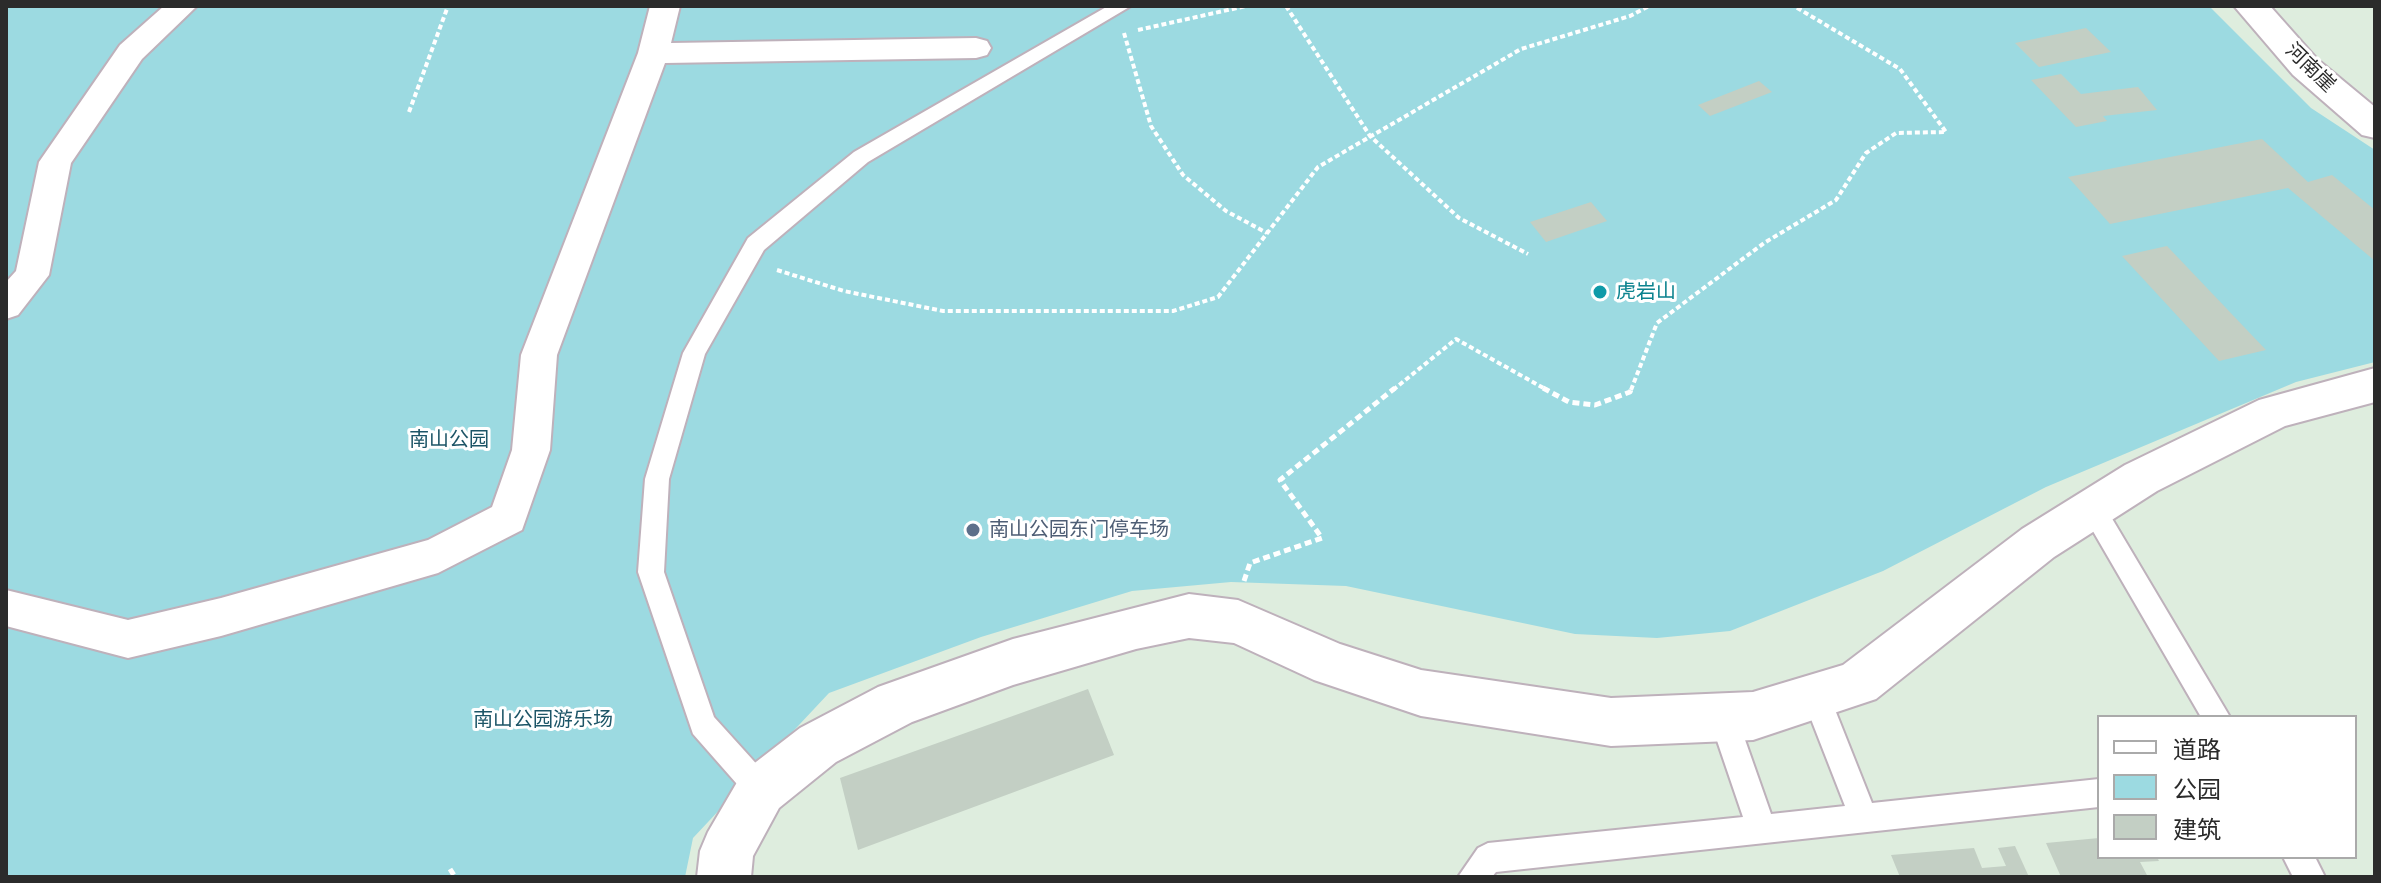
<!DOCTYPE html>
<meta charset="utf-8">
<style>
body{margin:0}
#map{position:relative;width:2381px;height:883px;overflow:hidden;background:#deedde;font-family:"PT Sans","Noto Sans SC",sans-serif}
canvas{display:block}
.frame{position:absolute;inset:0;border:8px solid #2b2b2b;pointer-events:none}
.legend{position:absolute;left:2097px;top:715px;width:260px;height:144px;box-sizing:border-box;background:#fff;border:2px solid #aaa;margin:0;padding:10px 14px;list-style:none;font-size:24px;color:#2b2b2b}
.legend li{display:flex;align-items:center;gap:16px;height:40px}
.legend b{width:40px;border:2px solid #aaa}
</style>
<div id="map">
<canvas width="2381" height="883"></canvas>
<div class="frame"></div>
<ul class="legend">
<li><b style="height:10px;background:#fff"></b>道路</li>
<li><b style="height:22px;background:#9cdae1"></b>公园</li>
<li><b style="height:22px;background:#c3cfc4"></b>建筑</li>
</ul>
</div>
<script>
const g = document.querySelector('canvas').getContext('2d');
g.lineJoin = 'round';
function fillPath(path, color) {
  g.fillStyle = color;
  g.fill(path, 'evenodd');
}
function toPath(rows) {
  const path = new Path2D();
  for (const r of rows) {
    path.moveTo(r[0], r[1]);
    for (let i = 2; i < r.length; i += 2) path.lineTo(r[i], r[i + 1]);
  }
  return path;
}
function trace(path, color, width, dash) {
  g.strokeStyle = color;
  g.lineWidth = width;
  g.lineCap = dash ? 'butt' : 'round';
  g.setLineDash(dash || []);
  g.stroke(path);
}
function drawText(font, color, halo, rows, align = 'center') {
  g.font = font + ' "PT Sans","Noto Sans SC",sans-serif';
  g.lineWidth = 6;
  g.setLineDash([]);
  g.textBaseline = 'middle';
  g.strokeStyle = halo;
  g.fillStyle = color;
  for (const [text, x, y, turn = 0] of rows) {
    g.save();
    g.translate(x, y);
    g.rotate((+turn || 0) * Math.PI / 180);
    g.textAlign = isNaN(turn) ? turn : align;
    if (halo) g.strokeText(text, 0, 0);
    g.fillText(text, 0, 0);
    g.restore();
  }
}
fillPath(toPath([
 [6,6,2209,6,2311,108,2375,150,2375,362,2296,382,2046,487,1883,571,1730,631,1657,638,1575,634,1346,586,1231,582,1132,591,981,637,829,693,693,838,685,877,6,877]
]), '#9cdae1');
fillPath(toPath([
 [2086,28,2111,52,2039,67,2015,43],
 [2061,74,2081,94,2138,87,2157,110,2103,116,2107,121,2076,127,2031,80],
 [1759,81,1772,92,1710,116,1698,105],
 [2262,139,2308,182,2332,175,2375,210,2375,261,2288,188,2110,224,2068,177],
 [1591,202,1607,221,1546,242,1530,222],
 [2167,246,2266,350,2219,361,2122,256],
 [1088,689,1114,755,858,850,840,778],
 [2099,838,2099,857,2157,857,2159,861,2140,862,2148,877,2061,877,2046,843],
 [2015,846,2029,877,1900,877,1891,855,1974,848,1982,868,2006,866,1998,848]
]), '#c3cfc4');
const service = toPath([
 [1108,6,1131,6,868,162,764,250,705,354,669,479,664,572,714,717,771,780,775,790,771,800,761,804,751,800,693,734,638,572,645,479,683,353,748,238,854,152,1108,6],
 [2092,496,2101,500,2230,717,2201,717,2083,514,2080,507,2083,500,2092,496],
 [1816,683,1826,687,1872,803,2099,779,2099,807,1496,872,1492,877,1458,877,1478,848,1488,843,1743,817,1709,717,1713,708,1723,704,1733,708,1737,717,1771,814,1845,806,1802,696,1806,687,1816,683],
 [2283,857,2315,857,2325,877,2293,877,2283,857]
]);
const pedestrian = toPath([
 [164,6,197,6,142,59,71,163,49,275,18,315,6,319,6,282,16,271,39,162,120,45,164,6],
 [650,6,680,6,671,43,976,38,987,41,991,48,987,55,976,58,665,63,557,355,550,450,522,530,438,573,221,636,128,658,6,626,6,590,128,620,221,598,428,540,492,507,512,450,521,355,638,53,650,6]
]);
const minor = toPath([
 [2234,6,2270,6,2317,59,2375,107,2375,138,2362,135,2293,75,2234,6]
]);
const tertiary = toPath([
 [2375,368,2375,402,2285,426,2157,491,2054,557,1876,699,1753,740,1611,746,1421,716,1314,680,1234,643,1189,638,1136,649,1013,685,912,722,836,762,779,808,753,856,751,877,697,877,700,851,708,832,743,772,800,728,878,687,1013,639,1189,594,1238,600,1340,644,1421,670,1611,698,1753,692,1843,665,2022,529,2125,465,2259,400,2375,368]
]);
trace(service, '#beb1bb', 4);
trace(pedestrian, '#beb1bb', 4);
trace(minor, '#beb1bb', 4);
trace(tertiary, '#beb1bb', 4);
trace(toPath([
 [1286,6,1370,136,1459,218,1528,254],
 [1138,30,1246,6],
 [1124,33,1151,126,1183,175,1226,211,1267,233],
 [409,112,448,6],
 [777,270,844,291,943,311,1173,311,1218,297,1318,167,1521,49,1630,16,1649,6],
 [1393,390,1456,339,1547,390],
 [1631,390,1657,323,1764,243,1836,200,1866,153,1896,133,1946,132,1900,69,1794,6]
]), '#fff', 4, [5, 3]);
trace(toPath([
 [1543,388,1569,402,1595,405,1630,392,1632,388],
 [1244,581,1250,563,1322,538,1280,480,1395,388],
 [450,869,455,877]
]), '#fff', 5, [7, 4]);
fillPath(service, '#fff');
fillPath(pedestrian, '#fff');
fillPath(minor, '#fff');
fillPath(tertiary, '#fff');
for (const [x, y, r, color] of [
 [1600,292,8,"#0f9aa8"],
 [973,530,8,"#5c6f8a"]
]) {
  const dot = new Path2D();
  dot.arc(x, y, r, 0, 2 * Math.PI);
  g.fillStyle = color;
  g.fill(dot);
  trace(dot, '#fff', 3);
}
drawText('20px', '#2b2b2b', '#fff', [
 ["河南崖",2310,68,44]
]);
drawText('20px', '#0d838f', '#fff', [
 ["虎岩山",1616,292]
], 'left');
drawText('20px', '#1d5567', '#fff', [
 ["南山公园",449,440],
 ["南山公园游乐场",543,720]
]);
drawText('20px', '#4e5e75', '#fff', [
 ["南山公园东门停车场",989,530]
], 'left');
</script>
